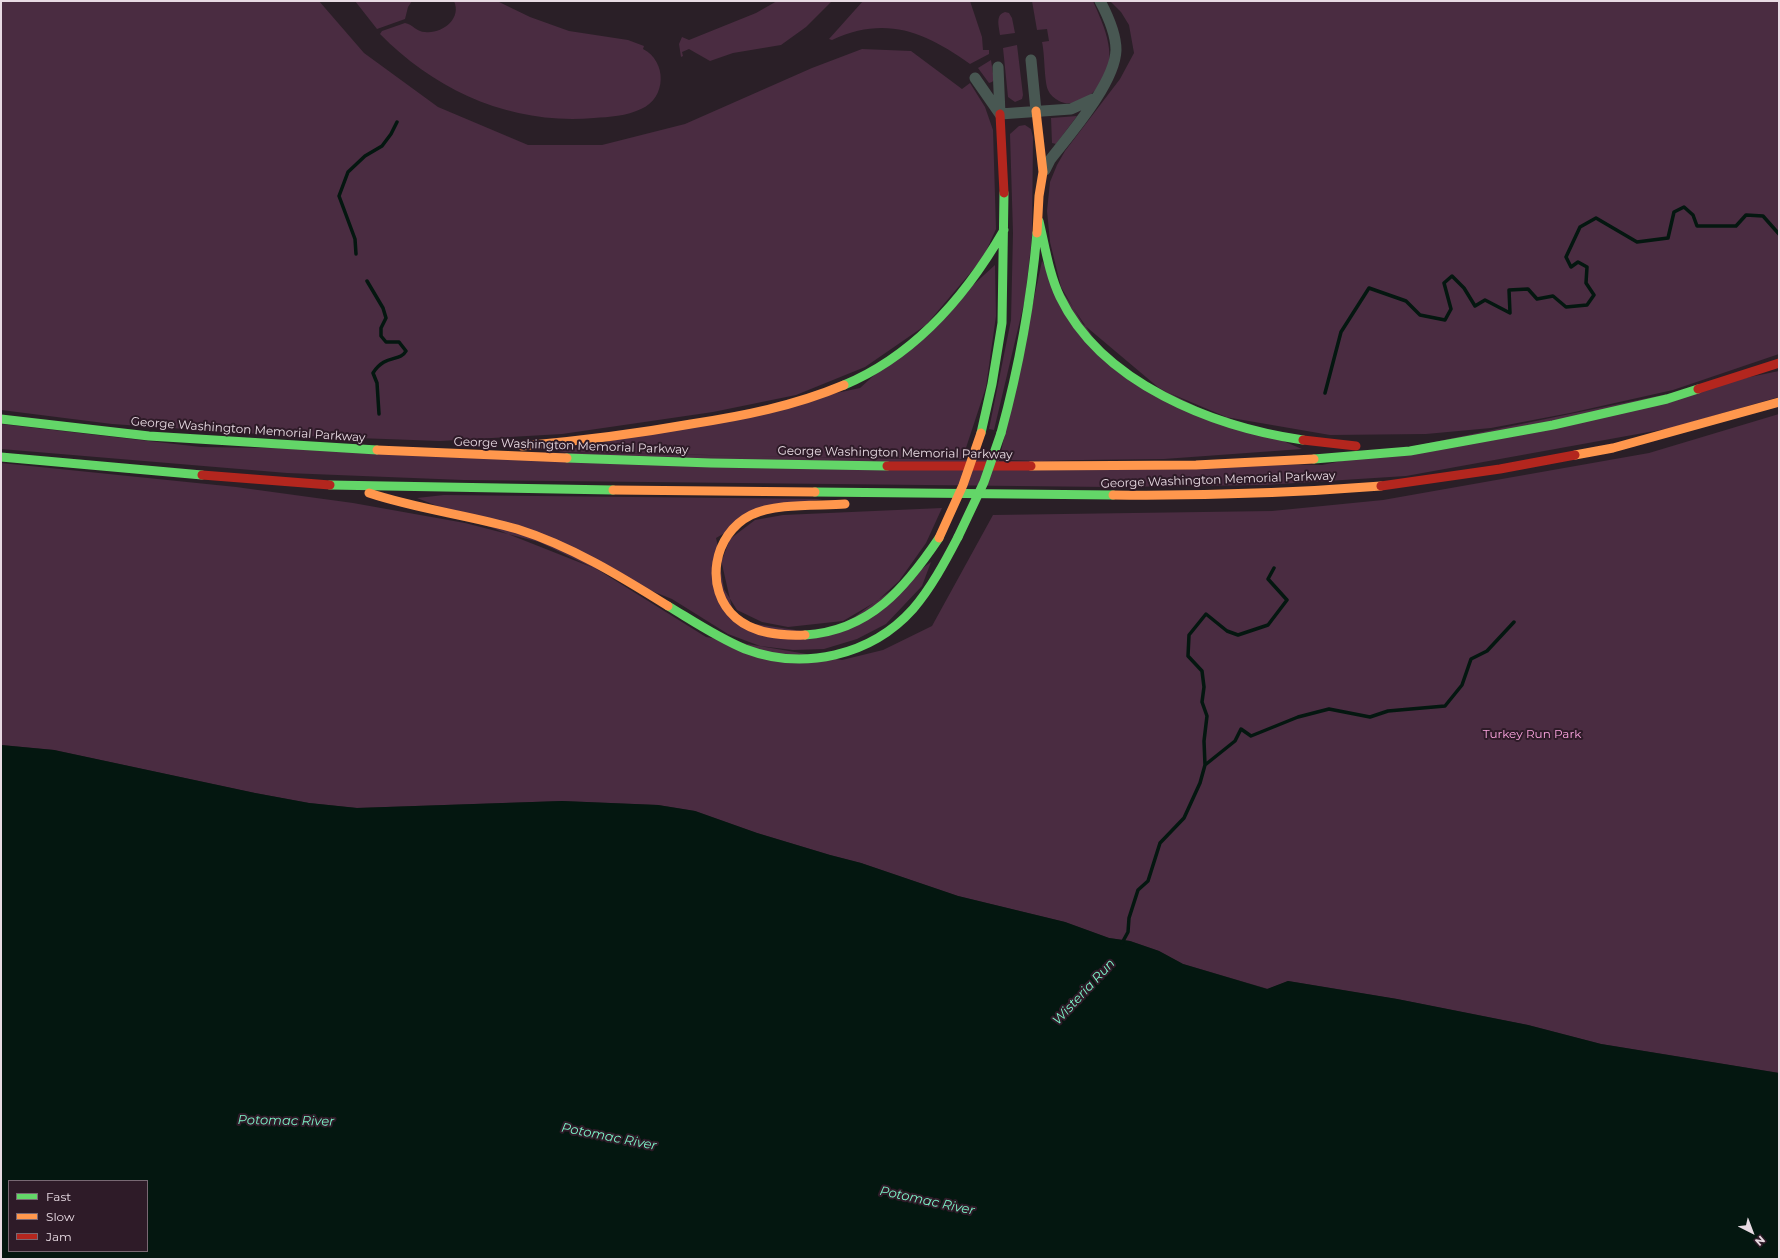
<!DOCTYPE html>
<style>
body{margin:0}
#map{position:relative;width:1780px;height:1260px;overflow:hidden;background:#2a1f27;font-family:Montserrat,sans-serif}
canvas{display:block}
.frame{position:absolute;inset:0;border:2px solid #e8dbe3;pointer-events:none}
.legend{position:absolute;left:8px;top:1180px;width:140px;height:72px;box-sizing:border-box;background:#2e1b28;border:1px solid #786873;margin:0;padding:5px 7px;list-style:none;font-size:12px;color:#e8dbe3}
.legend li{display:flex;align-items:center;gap:8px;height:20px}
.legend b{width:20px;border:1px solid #786873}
.north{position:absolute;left:1732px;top:1212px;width:40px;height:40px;-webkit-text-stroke:3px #2e1b28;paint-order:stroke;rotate:138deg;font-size:11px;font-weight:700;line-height:16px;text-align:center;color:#e8dbe3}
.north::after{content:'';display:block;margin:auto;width:14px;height:18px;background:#e8dbe3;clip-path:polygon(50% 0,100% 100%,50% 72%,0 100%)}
</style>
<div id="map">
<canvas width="1780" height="1260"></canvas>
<div class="frame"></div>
<ul class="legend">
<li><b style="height:5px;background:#63d668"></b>Fast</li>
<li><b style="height:5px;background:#ff974d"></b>Slow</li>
<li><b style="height:5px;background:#b3261e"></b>Jam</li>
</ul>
<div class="north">N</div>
</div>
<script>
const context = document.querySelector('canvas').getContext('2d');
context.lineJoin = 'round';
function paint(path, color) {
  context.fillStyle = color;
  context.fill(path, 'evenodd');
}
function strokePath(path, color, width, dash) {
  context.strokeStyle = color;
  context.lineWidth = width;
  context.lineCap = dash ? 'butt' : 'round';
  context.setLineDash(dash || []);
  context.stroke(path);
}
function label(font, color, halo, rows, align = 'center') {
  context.font = font + ' Montserrat,sans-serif';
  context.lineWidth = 4;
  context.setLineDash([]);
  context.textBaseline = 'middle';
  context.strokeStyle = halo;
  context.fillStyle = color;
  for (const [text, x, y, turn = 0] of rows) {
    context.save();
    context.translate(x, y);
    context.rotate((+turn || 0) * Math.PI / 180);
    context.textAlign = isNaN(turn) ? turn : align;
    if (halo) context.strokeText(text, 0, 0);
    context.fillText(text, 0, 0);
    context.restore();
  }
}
paint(new Path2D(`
 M1,1H319L364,53L438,107L528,145H602L685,124L812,68L862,49L911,51L962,89L970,83L985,107L993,130L996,229L983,258L926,325L865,367L796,395L713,412L562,434L440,441L275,435L112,424L1,410Z
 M355,1H412L408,7L405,19L377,29Z
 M454,1H497L530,17L569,31L628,40L644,46L643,49C667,61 667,98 641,109C627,116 609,117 594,118C512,125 437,92 380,34L382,31L405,23C412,24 417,32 425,32C442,34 462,19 454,1Z
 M777,1H832L806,27L781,45L733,53L710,61L689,49L682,52L683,56L681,57L679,44L682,37L689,40L756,13Z
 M863,1H970L982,37L983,50H989V54L970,64C925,32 886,15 832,40L829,39Z
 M1032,1H1093C1102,22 1112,42 1109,65C1106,86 1079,111 1059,101C1054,98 1050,95 1048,90C1044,80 1045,55 1042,42L1049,41L1047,29L1037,30Z
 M1110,1H1779V354L1673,390L1570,413L1491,428L1426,434L1330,435L1214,415L1159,388L1083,324L1061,287L1050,242L1047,211L1050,182L1057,165L1065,151L1120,79L1134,53L1129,25L1121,12Z
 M1005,12L1009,13L1012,18L1015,33L1000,35C999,26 995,15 1005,12Z
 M1017,45L1023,95L1022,99L1015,102L1008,97L1003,48Z
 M991,60L994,80L992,82L989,83L978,68Z
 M1077,116L1056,144L1052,143L1051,118Z
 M1025,125L1031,129L1033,137L1032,237L1025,299L994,430L989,429L1011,320L1013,233L1010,134L1019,126Z
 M1042,261L1115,370L1302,449L1164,459L999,461Z
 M995,265L996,316L986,387L962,460L558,452L860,388Z
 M1779,371V397L1671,428L1406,476L1264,485L1109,487L463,480L287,473L1,449V424L201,447L1322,465Z
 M1779,414V1073L1601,1044L1528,1025L1397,999L1288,981L1268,989L1183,964L1159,951L1130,941L1109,938L1065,922L958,896L861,863L830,855L757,833L695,811L658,805L562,801L357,808L309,803L255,793L54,750L1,745V463L236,487L353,503L465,523L539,542L600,571L706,637L842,660L883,650L932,626L993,515L1272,511L1383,500L1649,453Z
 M444,495L823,499L770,507L716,538L735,621L829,635L931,562L922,586L886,624L857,639L824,649L793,650L760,646L728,634L672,599L417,498Z
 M942,508L926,543L899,581L877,601L843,621L788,627L762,622L737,610L724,589L720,565L730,539L755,520L783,515Z`), '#4a2c41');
paint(new Path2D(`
 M1,745L54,750L255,793L309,803L357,808L562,801L658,805L695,811L757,833L830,855L861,863L958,896L1065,922L1109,938L1130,941L1159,951L1183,964L1267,989L1288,981L1397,999L1528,1025L1601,1044L1779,1073V1259H1ZM9,1181H147V1251H9Z`), '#041710');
strokePath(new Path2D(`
 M356,254L355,239L339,196L348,172L365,156L382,146L391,134L397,122
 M367,281L383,308L386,318L381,328V336L386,342H399L406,351C400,362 385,354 373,373L377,383L379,414
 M1325,393L1341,332L1369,288L1406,301L1420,315L1445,320L1451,309L1444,283L1452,276L1464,288L1475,306L1485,300L1510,313L1509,290L1528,289L1537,299L1553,296L1566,307L1587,305L1594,295L1586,283L1587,267L1578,262L1571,267L1566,257L1580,227L1596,218L1637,242L1668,238L1674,212L1684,207L1693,215L1697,226H1736L1746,215L1763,216L1779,234
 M1205,765L1235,741L1241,729L1251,736L1298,717L1329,709L1370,717L1388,711L1445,706L1462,685L1471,659L1487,651L1514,622
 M1122,943L1128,932L1129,918L1138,890L1148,881L1160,843L1184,818L1200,783L1205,765L1204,741L1207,716L1202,702L1204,687L1202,671L1188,656L1189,635L1206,614L1227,631L1238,635L1268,625L1287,600L1268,579L1274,568`), '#041710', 3.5);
strokePath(new Path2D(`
 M1031,60L1036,111
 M998,67L1000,114
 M975,78L1000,114
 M1000,114L1071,109L1093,99
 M1045,170L1050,160C1070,134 1115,83 1116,50C1116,33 1108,16 1100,1`), '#485752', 11);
strokePath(new Path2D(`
 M1039,221C1045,246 1049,274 1060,297C1102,384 1214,427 1303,440
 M844,385C916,355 966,296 1004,230
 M1,419L149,436L377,450
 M981,433L992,384L1002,323L1004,193
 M1001,433C1019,367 1031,301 1037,233
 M1,457L202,475
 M567,458L711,463L887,466
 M1314,459L1410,451L1553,425L1667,399L1698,389
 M330,485L613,490
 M815,492L1113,495
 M668,606C693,621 718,638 745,649C803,671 871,656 913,609C931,588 945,562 958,537
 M805,635C870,631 906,587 939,538`), '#63d668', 9);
strokePath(new Path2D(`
 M1036,111L1043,172L1039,196L1037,233
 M522,446C579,441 635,434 691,424C743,416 794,406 844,385
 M377,450L567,458
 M1575,455L1613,448L1779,402
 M1031,466L1196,465L1314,459
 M613,490L815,492
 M369,493C417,509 468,515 517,529C571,546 620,576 668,606
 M1113,495C1202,496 1291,493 1381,486
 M805,635C781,636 755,634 736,618C703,589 713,534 751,515C776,503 818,506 845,504`), '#ff974d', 9);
strokePath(new Path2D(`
 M1000,114L1004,193
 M1698,389L1779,363
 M1303,440L1356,446
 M887,466H1031
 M202,475L330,485
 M1381,486L1500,469L1575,455`), '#b3261e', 9);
strokePath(new Path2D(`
 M958,537L984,482L1001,433`), '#63d668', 9);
strokePath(new Path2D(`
 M939,538L963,485L981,433`), '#ff974d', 9);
label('12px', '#e8dbe3', '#2e1b28', [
 ["George Washington Memorial Parkway",248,430,4],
 ["George Washington Memorial Parkway",571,446,2],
 ["George Washington Memorial Parkway",895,453,1],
 ["George Washington Memorial Parkway",1218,480,-2]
]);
label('12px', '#fba4df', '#2e1b28', [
 ["Turkey Run Park",1532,734]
]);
label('italic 13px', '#7df4c8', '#2e1b28', [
 ["Wisteria Run",1084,992,-47],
 ["Potomac River",286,1121,1],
 ["Potomac River",609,1137,11],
 ["Potomac River",927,1201,12]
]);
</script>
